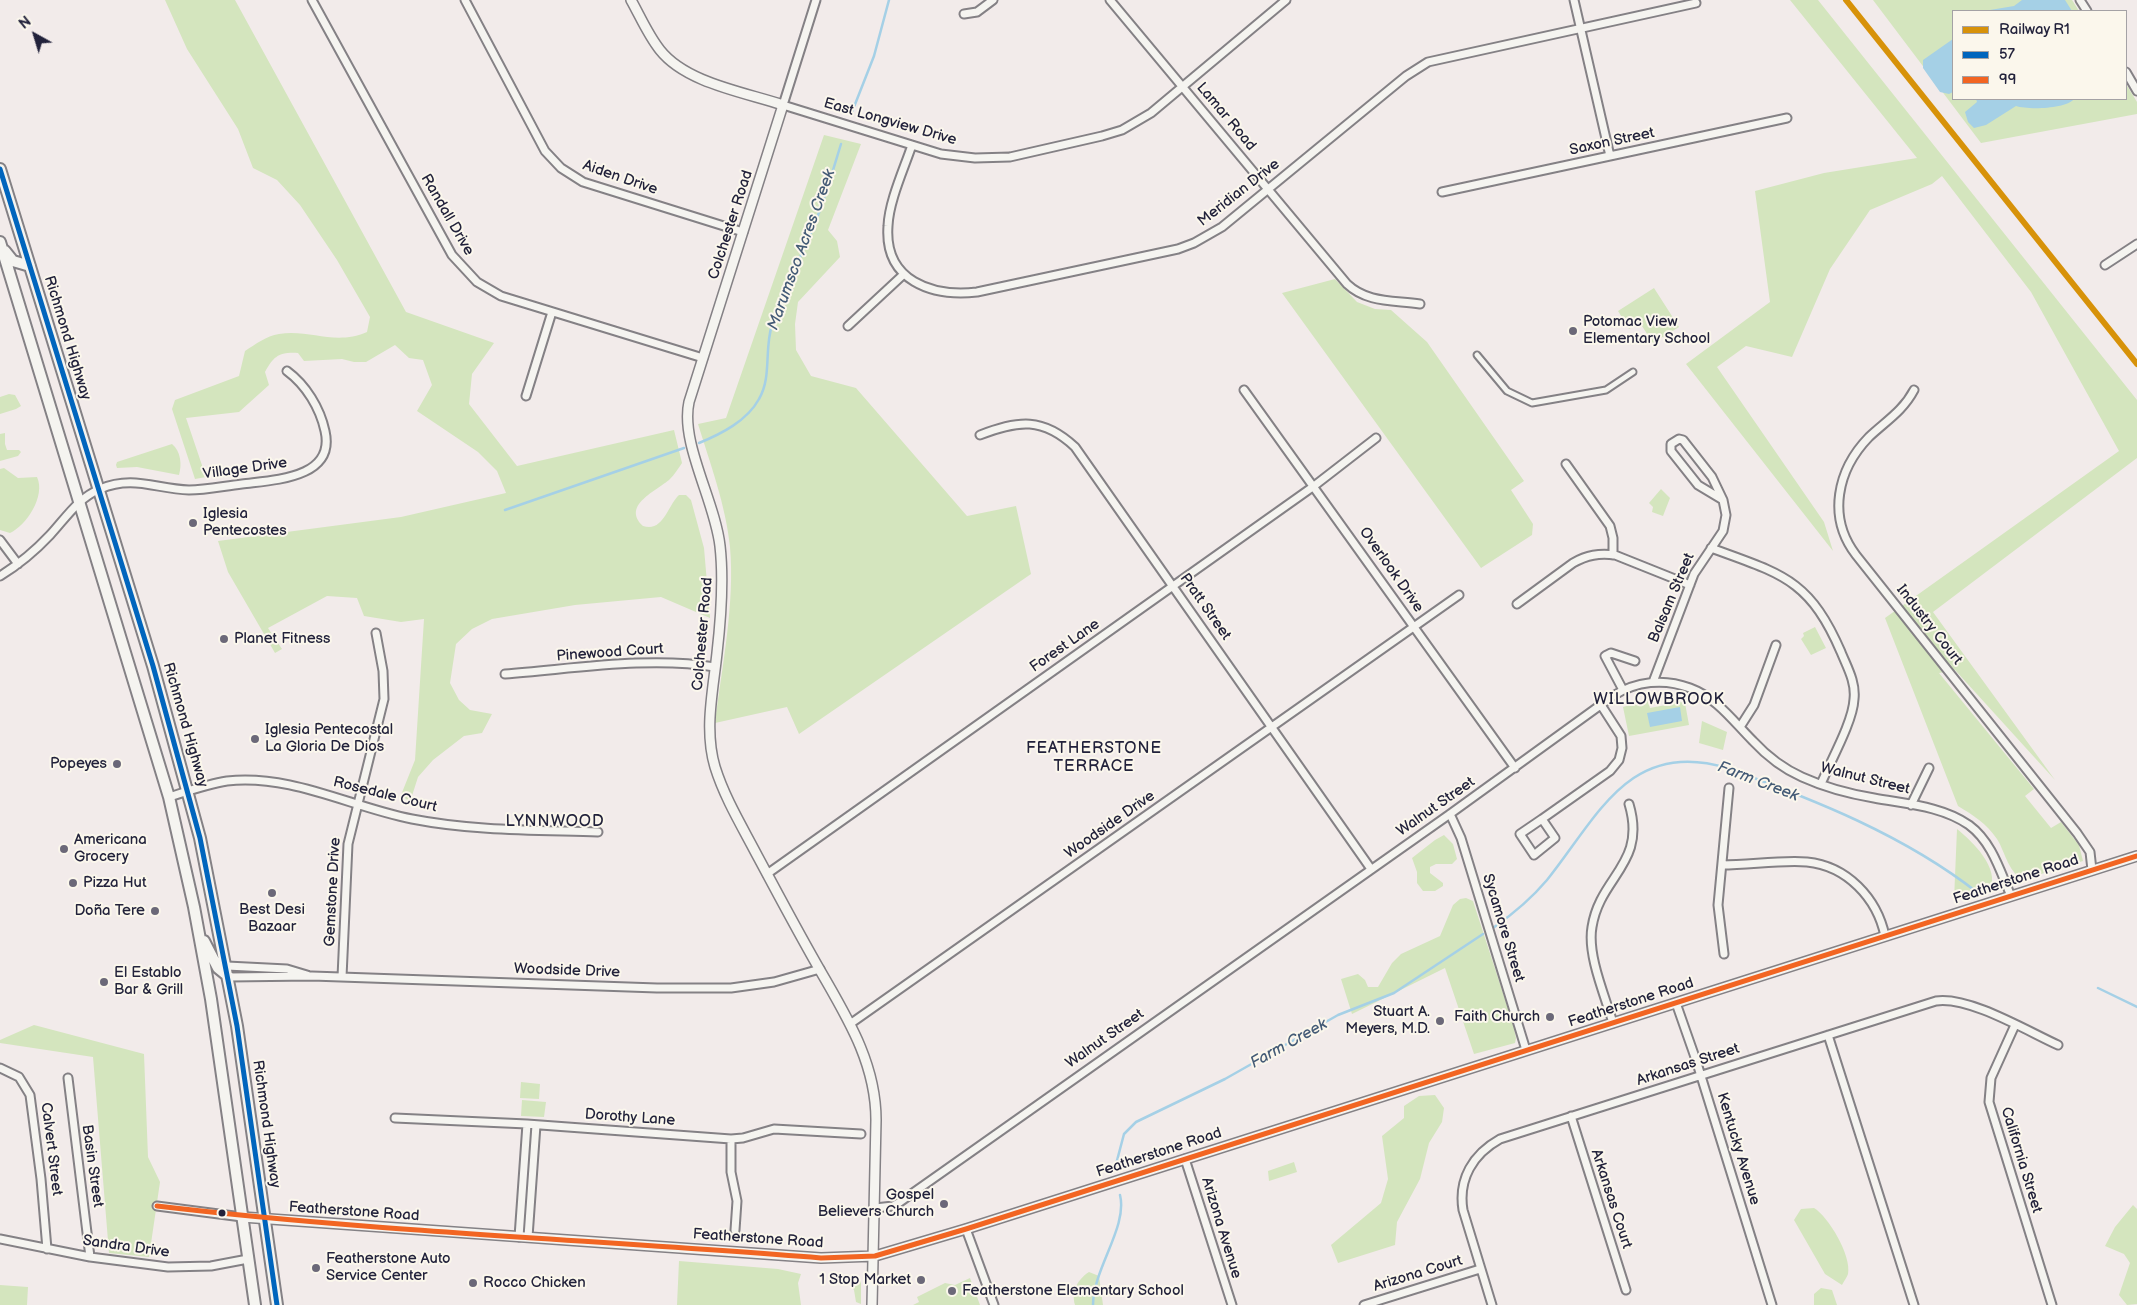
<!DOCTYPE html>
<meta charset="utf-8">
<style>
body{margin:0}
#map{position:relative;width:2137px;height:1305px;overflow:hidden;background:#f2ebea;font-family:"Balsamiq Sans",sans-serif}
canvas{display:block}
.legend{position:absolute;left:1952px;top:10px;width:175px;height:90px;box-sizing:border-box;background:#fbf7ec;border:1px solid #a4a2a5;margin:0;padding:6px 9px;list-style:none;font-size:15px;color:#22223b}
.legend li{display:flex;align-items:center;gap:10px;height:25px}
.legend b{width:25px;border:1px solid #a4a2a5}
.north{position:absolute;left:10px;top:10px;width:50px;height:50px;-webkit-text-stroke:4px #fbf7ec;paint-order:stroke;rotate:321deg;font-size:14px;font-weight:700;line-height:20px;text-align:center;color:#22223b}
.north::after{content:'';display:block;margin:auto;width:18px;height:22px;background:#22223b;clip-path:polygon(50% 0,100% 100%,50% 72%,0 100%)}
</style>
<div id="map">
<canvas width="2137" height="1305"></canvas>
<ul class="legend">
<li><b style="height:6px;background:#d79209"></b>Railway R1</li>
<li><b style="height:6px;background:#0065bd"></b>57</li>
<li><b style="height:6px;background:#f26522"></b>99</li>
</ul>
<div class="north">N</div>
</div>
<script>
const context = document.querySelector('canvas').getContext('2d');
context.lineJoin = 'round';
function paint(path, color) {
  context.fillStyle = color;
  context.fill(path, 'evenodd');
}
function strokePath(path, color, width, dash) {
  context.strokeStyle = color;
  context.lineWidth = width;
  context.lineCap = dash ? 'butt' : 'round';
  context.setLineDash(dash || []);
  context.stroke(path);
}
function label(font, color, halo, rows, align = 'center') {
  context.font = font + ' "Balsamiq Sans",sans-serif';
  context.lineWidth = 4;
  context.setLineDash([]);
  context.textBaseline = 'middle';
  context.strokeStyle = halo;
  context.fillStyle = color;
  for (const [text, x, y, turn = 0] of rows) {
    context.save();
    context.translate(x, y);
    context.rotate((+turn || 0) * Math.PI / 180);
    context.textAlign = isNaN(turn) ? turn : align;
    if (halo) context.strokeText(text, 0, 0);
    context.fillText(text, 0, 0);
    context.restore();
  }
}
paint(new Path2D(`
 M165,0H235L406,312L494,343L472,374L469,404L517,466L674,430L682,463C678,469 674,475 670,479C657,491 621,505 643,526C663,533 668,505 679,495H686L691,500L704,548L710,618L661,597L575,605L492,619L472,629L456,644L450,683L459,700L470,710L492,714L482,733L464,736L433,760L418,777L410,802L401,795L415,760L424,619L401,622L364,616L357,598L327,596L268,628L282,649L275,653L228,572L218,541L401,517L506,493L497,471L478,452L417,411L432,385L423,360L409,358L395,345L366,362H354L342,359L304,361L298,353C279,352 274,356 265,372L269,385L239,412L186,418L206,477L195,479L172,409L175,400L239,376L245,351C256,344 266,336 279,334C310,329 335,346 367,332L370,317L337,260L300,205L277,180L253,168L238,129L187,49Z
 M1790,0H1818L2137,400V458L1933,612L2055,780L1955,670L1939,673L2034,789L2025,796L2051,828L2061,822L2079,845L2083,861L2025,879C2009,876 2005,851 1997,839C1987,824 1973,815 1958,806L1885,618L2119,451L2031,292L1942,176L1932,184L1870,210L1830,269L1792,357L1746,346L1717,367L1824,522L1833,551L1686,364L1770,302L1755,191L1824,173L1917,158Z
 M1873,0H2072L2079,11H1953V99H2126V84L2137,102V114L1981,143Z
 M824,135L861,144L828,230L837,241L840,257L798,302L795,324L796,350L811,376L856,388L967,516L1016,506L1031,574L799,734L787,707L715,723C722,666 735,604 730,547C726,506 710,463 698,424L726,418Z
 M1335,279L1357,302L1375,309L1391,310L1427,342L1524,481L1511,490L1533,524L1532,535L1481,568L1282,293Z
 M1654,288L1679,327L1653,343L1640,323L1629,329L1618,311Z
 M9,394L15,395L21,406L16,409L0,414V397Z
 M5,433V444L7,450H19L21,452L18,456L0,461V434Z
 M172,444C181,451 182,465 179,475L137,467L117,468L116,465L117,462Z
 M4,468L18,478L37,477C46,496 26,526 10,533L0,530V469Z
 M1661,489L1670,498L1663,516L1652,512L1653,507L1649,503Z
 M1815,627L1826,648L1811,655L1801,639L1804,636L1803,633Z
 M1648,700L1650,708L1681,702L1685,703L1689,725L1629,736L1623,707Z
 M1702,721L1727,732L1723,750L1699,743Z
 M1957,829C1973,842 2000,868 1990,890L1954,900Z
 M1444,835L1453,844L1457,859L1452,864H1436L1430,867V873L1443,883V886L1435,891H1423L1417,883V872L1412,858L1435,840Z
 M1460,899L1466,898L1473,901L1513,1024L1516,1038L1515,1043L1474,1054L1445,968L1352,1014L1341,979L1358,974L1365,980L1368,987H1378L1392,963L1401,954L1440,936L1453,905Z
 M34,1025L144,1054L148,1157L160,1182L149,1257L109,1253L93,1057L0,1043V1040Z
 M521,1082L540,1084L539,1099L520,1098Z
 M1435,1095L1444,1108L1442,1122L1429,1143L1420,1179L1397,1222L1395,1245L1338,1263L1331,1245L1381,1203L1388,1179L1382,1136L1404,1118V1106L1419,1096Z
 M522,1100L546,1102L544,1117L521,1116Z
 M1294,1162L1297,1172L1269,1181L1268,1171Z
 M2133,1205L2137,1209V1304L2127,1305L2119,1295L2130,1263L2124,1254L2105,1246L2115,1227Z
 M1814,1208C1828,1216 1852,1256 1848,1274C1847,1277 1844,1281 1842,1285L1825,1274L1794,1220L1801,1209Z
 M679,1261L778,1269L801,1274L798,1283L801,1305H677Z
 M1089,1272L1099,1276L1103,1305H1075C1071,1291 1078,1279 1089,1272Z
 M850,1275L855,1276L861,1281V1304L856,1302L854,1290L848,1281L831,1279L828,1276Z
 M970,1278L980,1305H913L919,1302L917,1297L945,1283L955,1285Z
 M0,1285L28,1287L27,1305H0Z
 M1821,1288L1832,1290L1837,1305H1814V1294Z`), '#d4e5be');
paint(new Path2D(`
 M2022,0H2065L2072,11H1984L2014,6Z
 M1953,39V92L1949,94L1940,92L1923,68V60Z
 M1976,99H2074C2066,109 2028,110 2016,106L1986,125L1974,128L1968,122L1965,112L1977,102Z
 M1680,707L1682,721L1650,727L1647,713Z`), '#a5d0e6');
strokePath(new Path2D(`
 M852,112L874,56L889,0
 M699,443C721,434 747,421 759,399C772,377 764,349 772,325C783,290 801,258 815,223C825,198 833,170 841,144
 M505,510L684,448
 M1493,928C1513,914 1531,899 1547,880C1597,818 1629,738 1727,768C1815,800 1904,835 1978,893
 M2098,988L2137,1007
 M1115,1168L1124,1134L1136,1122L1225,1079L1338,1015L1394,993L1483,934
 M1093,1305C1093,1269 1128,1227 1120,1195`), '#a5d0e6', 2.5);
const pedestrian = new Path2D(`
 M1477,355L1507,391L1532,403L1606,390L1633,372`);
const minor = new Path2D(`
 M312,0L452,255L477,282L501,296L703,358
 M465,0L545,151L561,168L583,182L743,232
 M816,0L783,105L941,154L975,158L1010,157L1102,136L1122,130L1151,113L1286,0
 M1110,0L1347,284C1367,303 1393,300 1420,304
 M1574,0L1610,156
 M2080,0L2087,11
 M964,14L977,12L993,0
 M2126,72L2137,91
 M912,145C904,169 889,201 888,226C884,281 932,297 977,292L1178,249L1194,243L1222,227L1406,76L1428,62L1696,3
 M1442,192L1787,118
 M2105,265L2137,244
 M848,326L904,274
 M1244,390L1515,768
 M1914,390C1903,411 1886,421 1869,437C1837,470 1827,517 1856,555L2077,833L2090,852L2092,870
 M526,396L552,312
 M980,435C1018,420 1043,417 1075,447L1371,869
 M1679,439L1683,440L1712,477L1723,500L1698,485L1671,451V444Z
 M1566,464L1610,526L1613,538V555
 M0,540L18,564
 M1711,548C1781,574 1809,578 1841,652C1847,667 1856,682 1854,699C1853,722 1830,762 1821,784
 M0,576C18,565 35,551 50,535C65,519 78,498 100,489C133,475 156,489 189,490C206,490 224,486 242,484C272,480 336,479 325,431C320,408 306,385 287,371
 M1517,604L1573,563C1587,555 1599,553 1615,555L1690,585
 M505,674C573,669 649,656 715,667
 M1653,682L1694,574L1723,531L1726,515L1723,500
 M1623,690L1605,656L1611,653L1635,661
 M1740,727L1754,705L1776,645
 M169,797C188,791 208,784 227,781C293,774 350,807 412,819C473,831 536,830 598,832
 M1911,805L1929,768
 M1450,814L1461,838L1526,1050
 M1542,819L1610,771L1619,760L1622,748L1621,736L1601,705
 M1542,819L1555,838L1534,855L1520,834Z
 M1722,865C1750,865 1779,860 1807,862C1847,866 1877,898 1885,936
 M767,874L1314,486L1376,438
 M1724,954L1718,905L1729,788
 M227,966L287,969L307,975
 M229,977L312,976L657,988H731L774,982L820,969
 M342,977L348,844L384,699L383,671L376,633
 M1676,1003L1696,1060L1772,1305
 M1613,1023C1605,996 1587,955 1592,927C1600,876 1647,864 1629,804
 M850,1024L1459,595
 M2015,1025L1991,1078L1989,1102L2052,1305
 M1828,1035L1914,1305
 M0,1068L19,1077L30,1095L41,1179L47,1249
 M68,1078L90,1257
 M1571,1116L1626,1290
 M395,1118L527,1124L731,1139L743,1138L774,1129L861,1134
 M731,1139V1172L737,1201L735,1230
 M1185,1159L1232,1305
 M157,1206L242,1217
 M875,1208L893,1206L900,1202L1450,814L1613,696C1636,681 1664,678 1690,688C1717,698 1733,721 1753,741C1766,755 1784,769 1802,777C1824,787 1850,794 1874,798C1906,804 1942,806 1969,825C1992,842 2000,871 2011,896
 M966,1229L994,1305
 M519,1237L527,1124
 M528,1237L536,1125
 M0,1239L90,1257L168,1267L211,1266L248,1259
 M1364,1305L1480,1269
 M1492,1305L1463,1210C1458,1179 1473,1154 1500,1139L1936,1001C1969,996 2027,1031 2058,1045`);
const tertiary = new Path2D(`
 M631,0C640,16 648,35 660,50C686,83 744,92 783,105L689,402C680,443 715,501 720,546C724,581 721,618 717,653C713,691 704,730 715,767C725,799 743,828 758,857C779,896 799,934 821,972C848,1019 876,1064 876,1120L872,1305
 M242,1217L821,1258L875,1256L966,1229L2137,856`);
const primary = new Path2D(`
 M0,169L153,666L200,838L237,1026L277,1305
 M0,242L169,797L194,907L211,999L255,1305
 M5,251L13,261L30,266
 M204,941L218,968L229,977`);
strokePath(pedestrian, '#848185', 9);
strokePath(minor, '#848185', 11);
strokePath(tertiary, '#848185', 12);
strokePath(primary, '#848185', 14);
strokePath(pedestrian, '#f5f4f0', 5);
strokePath(minor, '#f5f4f0', 7);
strokePath(tertiary, '#f5f4f0', 9);
strokePath(primary, '#f5f4f0', 10);
strokePath(new Path2D(`
 M0,169L153,666L200,838L237,1026L277,1305`), '#0065bd', 5);
strokePath(new Path2D(`
 M157,1206C377,1232 599,1240 821,1258L875,1256L966,1229L2137,856`), '#f26522', 5);
strokePath(new Path2D(`
 M1846,0L2137,364`), '#d79209', 6);
for (const [x, y, r, color] of [
 [1573,331,5,"#6b6878"],
 [193,523,5,"#6b6878"],
 [224,639,5,"#6b6878"],
 [255,739,5,"#6b6878"],
 [117,764,5,"#6b6878"],
 [64,849,5,"#6b6878"],
 [73,883,5,"#6b6878"],
 [272,893,5,"#6b6878"],
 [155,911,5,"#6b6878"],
 [104,982,5,"#6b6878"],
 [1550,1017,5,"#6b6878"],
 [1440,1021,5,"#6b6878"],
 [944,1204,5,"#6b6878"],
 [222,1213,4.5,"#22223b"],
 [316,1268,5,"#6b6878"],
 [921,1280,5,"#6b6878"],
 [473,1283,5,"#6b6878"],
 [952,1291,5,"#6b6878"]
]) {
  const dot = new Path2D();
  dot.arc(x, y, r, 0, 2 * Math.PI);
  context.fillStyle = color;
  context.fill(dot);
  strokePath(dot, '#fbf7ec', 2);
}
label('15px', '#22223b', '#fbf7ec', [
 ["Lamar Road",1226,117,50],
 ["East Longview Drive",890,122,16],
 ["Saxon Street",1612,142,-12],
 ["Aiden Drive",620,178,19],
 ["Meridian Drive",1239,193,-38],
 ["Randall Drive",447,215,60],
 ["Colchester Road",731,225,-72],
 ["Richmond Highway",67,338,73],
 ["Village Drive",245,469,-8],
 ["Overlook Drive",1391,570,55],
 ["Balsam Street",1672,598,-67],
 ["Pratt Street",1205,607,55],
 ["Industry Court",1929,625,52],
 ["Colchester Road",703,634,-85],
 ["Forest Lane",1065,646,-35],
 ["Pinewood Court",610,653,-4],
 ["Richmond Highway",185,725,74],
 ["Walnut Street",1865,779,14],
 ["Rosedale Court",385,795,14],
 ["Walnut Street",1436,807,-35],
 ["Woodside Drive",1110,825,-35],
 ["Featherstone Road",2016,880,-18],
 ["Gemstone Drive",333,892,-87],
 ["Sycamore Street",1503,928,73],
 ["Woodside Drive",567,971,2],
 ["Featherstone Road",1631,1003,-18],
 ["Walnut Street",1105,1039,-35],
 ["Arkansas Street",1688,1065,-18],
 ["Dorothy Lane",630,1118,4],
 ["Richmond Highway",266,1124,82],
 ["Calvert Street",51,1149,83],
 ["Kentucky Avenue",1738,1149,73],
 ["Featherstone Road",1159,1153,-18],
 ["California Street",2021,1160,73],
 ["Basin Street",92,1166,82],
 ["Arkansas Court",1611,1199,72],
 ["Featherstone Road",354,1212,4],
 ["Arizona Avenue",1221,1228,73],
 ["Featherstone Road",758,1239,4],
 ["Sandra Drive",126,1247,8],
 ["Arizona Court",1418,1274,-17]
]);
label('15px', '#22223b', '#fbf7ec', [
 ["Potomac View",1583,322],
 ["Elementary School",1583,339],
 ["Iglesia",203,514],
 ["Pentecostes",203,531],
 ["Planet Fitness",234,639],
 ["Iglesia Pentecostal",265,730],
 ["La Gloria De Dios",265,747],
 ["Popeyes",107,764,"right"],
 ["Americana",74,840],
 ["Grocery",74,857],
 ["Pizza Hut",83,883],
 ["Best Desi",272,910,"center"],
 ["Bazaar",272,927,"center"],
 ["Doña Tere",145,911,"right"],
 ["El Establo",114,973],
 ["Bar & Grill",114,990],
 ["Stuart A.",1430,1012,"right"],
 ["Meyers, M.D.",1430,1029,"right"],
 ["Faith Church",1540,1017,"right"],
 ["Gospel",934,1195,"right"],
 ["Believers Church",934,1212,"right"],
 ["Featherstone Auto",326,1259],
 ["Service Center",326,1276],
 ["1 Stop Market",911,1280,"right"],
 ["Rocco Chicken",483,1283],
 ["Featherstone Elementary School",962,1291]
], 'left');
label('italic 16px', '#445b76', '#fbf7ec', [
 ["Marumsco Acres Creek",802,250,-70],
 ["Farm Creek",1758,782,21],
 ["Farm Creek",1289,1044,-29]
]);
context.letterSpacing = '1px';
label('16px', '#22223b', '#fbf7ec', [
 ["WILLOWBROOK",1659,700],
 ["FEATHERSTONE",1094,749],
 ["TERRACE",1094,767],
 ["LYNNWOOD",555,822]
]);
context.letterSpacing = '0px';
</script>
